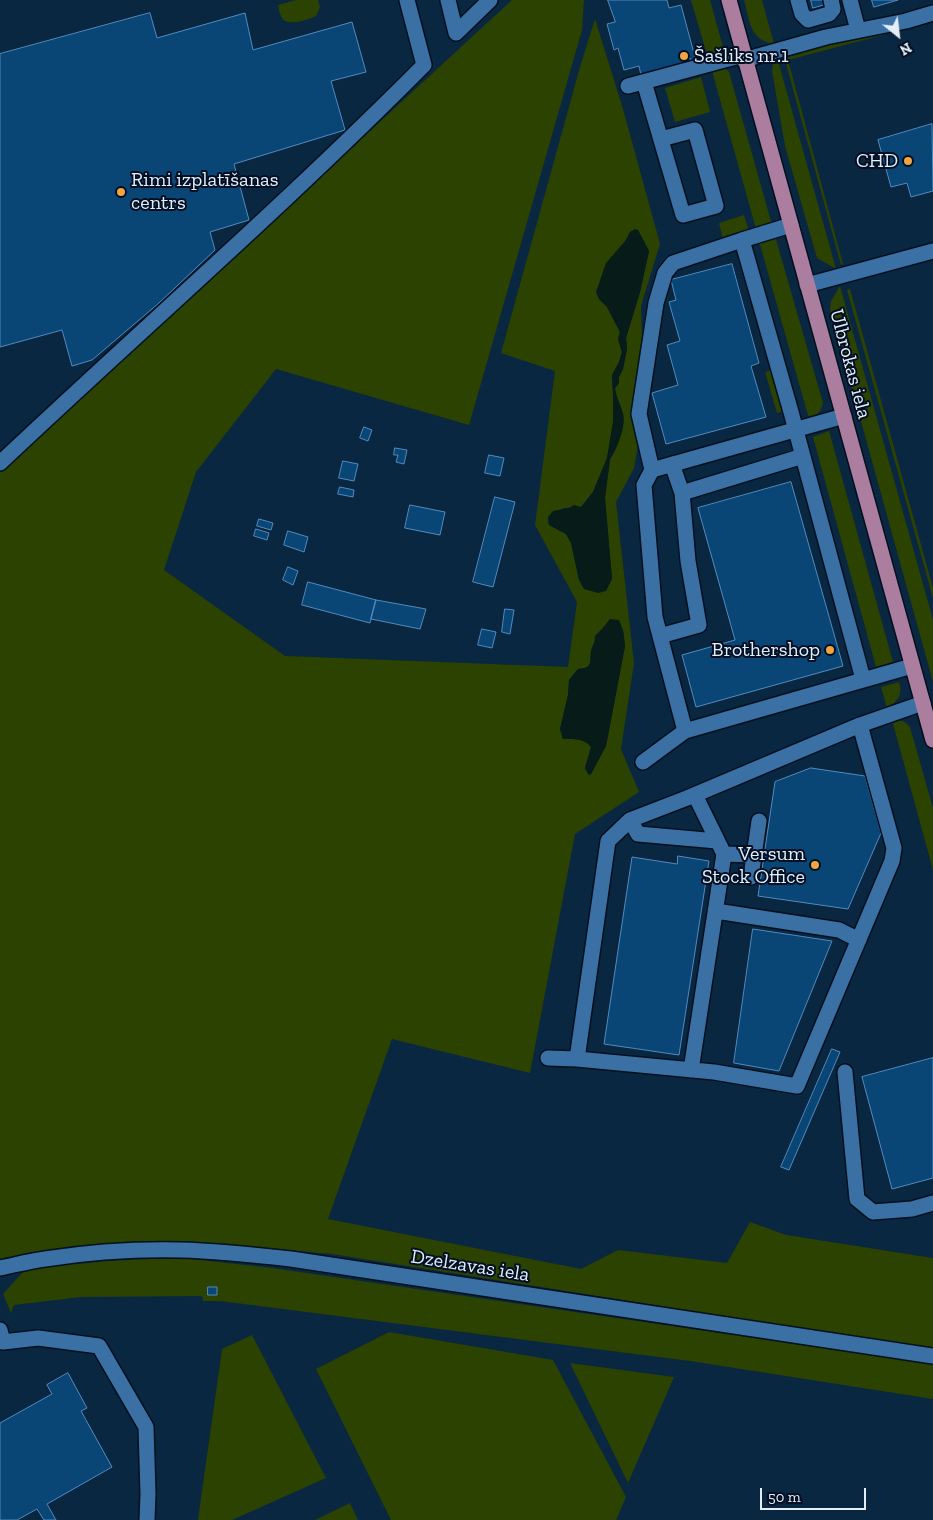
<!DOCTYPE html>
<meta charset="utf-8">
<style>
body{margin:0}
#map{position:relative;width:933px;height:1520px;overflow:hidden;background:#0a2741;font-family:"Zilla Slab",serif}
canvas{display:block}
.north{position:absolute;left:873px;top:10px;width:50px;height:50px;-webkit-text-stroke:4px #000f23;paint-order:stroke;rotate:151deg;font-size:14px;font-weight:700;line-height:20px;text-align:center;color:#e3eef9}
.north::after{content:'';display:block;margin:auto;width:18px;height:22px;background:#e3eef9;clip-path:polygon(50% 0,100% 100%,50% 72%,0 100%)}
.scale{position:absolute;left:760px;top:1488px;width:106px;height:22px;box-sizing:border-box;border:2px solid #e3eef9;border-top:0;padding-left:6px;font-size:15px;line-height:18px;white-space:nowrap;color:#e3eef9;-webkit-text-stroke:4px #000f23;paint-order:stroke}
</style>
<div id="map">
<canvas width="933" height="1520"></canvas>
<div class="north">N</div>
<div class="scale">50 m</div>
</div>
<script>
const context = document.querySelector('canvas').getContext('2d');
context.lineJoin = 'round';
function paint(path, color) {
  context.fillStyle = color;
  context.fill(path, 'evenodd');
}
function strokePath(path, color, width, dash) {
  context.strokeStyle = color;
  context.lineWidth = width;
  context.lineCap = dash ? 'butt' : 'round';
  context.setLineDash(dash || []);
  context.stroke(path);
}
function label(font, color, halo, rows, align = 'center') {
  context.font = font + ' "Zilla Slab",serif';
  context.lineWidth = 4;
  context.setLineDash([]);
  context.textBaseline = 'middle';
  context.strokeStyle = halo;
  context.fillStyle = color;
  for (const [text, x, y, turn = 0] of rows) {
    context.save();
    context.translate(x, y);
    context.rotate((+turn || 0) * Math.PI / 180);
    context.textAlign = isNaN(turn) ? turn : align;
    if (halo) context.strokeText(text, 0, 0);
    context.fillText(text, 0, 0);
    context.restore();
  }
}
paint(new Path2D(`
 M296,0H318L320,7L316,16C309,19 291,26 284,20C280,17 279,10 278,5Z
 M512,0H584L582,30L469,425L276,369L196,472L164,570L285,656L568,667L577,602L535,525L555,371L501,353L580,67L595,19L623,109L660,244L641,306L644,411L634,468L616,502L634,663L621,749L639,792L575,834L530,1073L392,1039L328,1219L581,1269L618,1250L727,1263L750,1222L786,1235L933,1258V1349L332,1254L193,1242L73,1247L0,1260V472ZM635,230H638L649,251L640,292L626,338L627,349L623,369L619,377V383L615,388C616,398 621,405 623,414C626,426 617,449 610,459L605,498L612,579L607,588L579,579L571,543L566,534L549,525L548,523L549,519L563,508L581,507L593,492L607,458L613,422V395L612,375L619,362L622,352L618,339L620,332L607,307L599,299L626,240L630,232ZM610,619L623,630L625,646L606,746L591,774L589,775L585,768L591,747C584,738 574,739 563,739L560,729L568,695L569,680L578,669C596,668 588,659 592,648C594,643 595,641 595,636L603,628Z
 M691,0H710L723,47L722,51L714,56L708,58Z
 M744,0H762L774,44C749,40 750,21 744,0Z
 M890,30V33L788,60L843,264L841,265L784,56L786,54Z
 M777,57L836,269L817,258L785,146L772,71L773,62Z
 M722,68L726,69L729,72L772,225L756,229L712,71Z
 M701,77L710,112L675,122L665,88Z
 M744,215L749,231L723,239L719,223Z
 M775,236L823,403C821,412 817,415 809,419L759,241Z
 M840,286L933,620V682L830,309L831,301Z
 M850,289L933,588V598L847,290Z
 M775,369L786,410L777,413L765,372Z
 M829,431L893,662L876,667L813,437Z
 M899,682C903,694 898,702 887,708L881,687Z
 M892,720C900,719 905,721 910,727L933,808V870Z
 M149,1259H192L272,1268L933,1364V1399L690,1361L220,1301H203L202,1296L81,1297L14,1305L11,1313L3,1294L23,1272L39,1268L107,1261Z
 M389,1332L553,1360L626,1497L616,1520H391L316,1369Z
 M252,1335L326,1478L232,1520H198L222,1349Z
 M570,1363L674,1377L628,1483Z
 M350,1503L358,1520H315Z`), '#2b4200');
paint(new Path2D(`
 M635,229L638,230L649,251L640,292L626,338L627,349L623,369L619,377V383L615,388C616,398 621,405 623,414C626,426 617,449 610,459L605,498L612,579L606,591L598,593L584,589L579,580L571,543L566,534L549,525L548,517L553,511L569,508L574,505L581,507L593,492L607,458L613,422V395L612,375L619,362L622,352L618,339L620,332L607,307L599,299L596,292L606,263L626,240L630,232Z
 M610,619L619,620L623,630L625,646L606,746L591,774L589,775L585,768L591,747C584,738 574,739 563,739L560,729L568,695L569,680L578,669C596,668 588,659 592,648C594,643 595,641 595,636L603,628Z`), '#071b19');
const building = new Path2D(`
 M608,0H667L669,8L681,5L696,61L691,62L690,58L684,60L685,63L641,75L639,66L624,70L618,48L614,50L607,24L615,22Z
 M811,0H826L827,4L813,8Z
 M872,0H898L874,7Z
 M150,13L157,38L245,13L253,50L352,22L366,72L331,81L345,130L234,164L249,220L210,232L215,250L159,303L92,360L72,366L62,330L0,347V54Z
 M932,124L933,191L911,197L907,183L891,187L878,140Z
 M732,264L759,363L751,366L766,417L666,444L652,393L678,385L667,345L680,341L669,302L676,300L671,280Z
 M364,427L372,430L368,441L360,438Z
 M395,448L407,450L404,464L396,462L398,455H394Z
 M489,455L504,458L500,476L485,473Z
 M343,461L358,464L354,481L339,478Z
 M791,482L843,666L696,707L682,655L735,640L698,508Z
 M340,487L354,490L353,497L338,494Z
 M495,497L515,502L493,587L473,582Z
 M410,505L445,512L440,535L405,528Z
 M259,519L273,523L271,530L257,526Z
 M256,529L269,533L267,540L254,536Z
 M288,531L308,537L304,552L284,545Z
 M288,567L298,571L293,585L283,580Z
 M308,582L376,600L370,623L302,605Z
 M376,600L426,609L420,629L371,619Z
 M505,609L514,610L510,634L502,632Z
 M482,629L496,632L492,648L478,645Z
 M811,768L865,776L881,833L848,909L758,896L775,782Z
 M678,856L709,861L679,1055L604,1044L632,857L677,864Z
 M753,929L832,941L779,1071L734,1063Z
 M832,1049L840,1052L789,1170L781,1167Z
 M933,1058V1178L892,1189L862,1077Z
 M208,1287H217V1295H208Z
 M68,1373L87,1408L81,1411L112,1467L47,1504L56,1520H44L37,1509L17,1520H0V1423L52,1394L47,1385Z`);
paint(building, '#094575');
strokePath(building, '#538abe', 1);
const minor = new Path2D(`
 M448,0L456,33L490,0
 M798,0L802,14L808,20L829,14L833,9L831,0
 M850,0L858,30
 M744,60L826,37L906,21L933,13
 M644,82L683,215L716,206L695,130L661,139
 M628,86L743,55
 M791,225L742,240L791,412L863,679
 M742,240L673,263L665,273L656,303L639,414L652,470L844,416
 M807,285L933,251
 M0,463C141,330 287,203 424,65L407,0
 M672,464L682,493
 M652,470L644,485L655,617L685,731L912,666
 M660,636L699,625L688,561L682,493L803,456
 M860,725L894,848L892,861L797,1086L714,1072L577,1059L608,841L630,820L687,798L860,725L923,703
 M643,762L685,731
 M630,820L638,834L717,841
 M724,854L754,855
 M751,877L759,821
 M716,911L839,930L859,940
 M548,1058L577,1059
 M691,1070L724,854L695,795
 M845,1072L857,1199L873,1212L912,1209L933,1203
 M0,1268C15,1265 30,1261 45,1259C90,1252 136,1249 181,1250C218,1251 255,1255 291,1259L933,1356
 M0,1330L3,1342L38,1338L99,1346L146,1427L148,1494L147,1520`);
const major = new Path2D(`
 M729,0L933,740`);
strokePath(minor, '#02101f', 18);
strokePath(major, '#02101f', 18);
strokePath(minor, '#3a70a3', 15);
strokePath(major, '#ab7d9e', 15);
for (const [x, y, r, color] of [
 [684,56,5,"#f3a442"],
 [908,161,5,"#f3a442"],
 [121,192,5,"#f3a442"],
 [830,650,5,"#f3a442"],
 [815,865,5,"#f3a442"]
]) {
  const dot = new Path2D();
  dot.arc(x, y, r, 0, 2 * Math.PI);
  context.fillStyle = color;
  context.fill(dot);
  strokePath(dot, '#000f23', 2);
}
label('20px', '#e3eef9', '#000f23', [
 ["Šašliks nr.1",694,56,"left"],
 ["CHD",898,161],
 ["Rimi izplatīšanas",131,180,"left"],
 ["centrs",131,203,"left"],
 ["Brothershop",820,650],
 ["Versum",805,854],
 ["Stock Office",805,877]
], 'right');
label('20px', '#e3eef9', '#000f23', [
 ["Ulbrokas iela",850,364,75],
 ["Dzelzavas iela",470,1266,9]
]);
</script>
